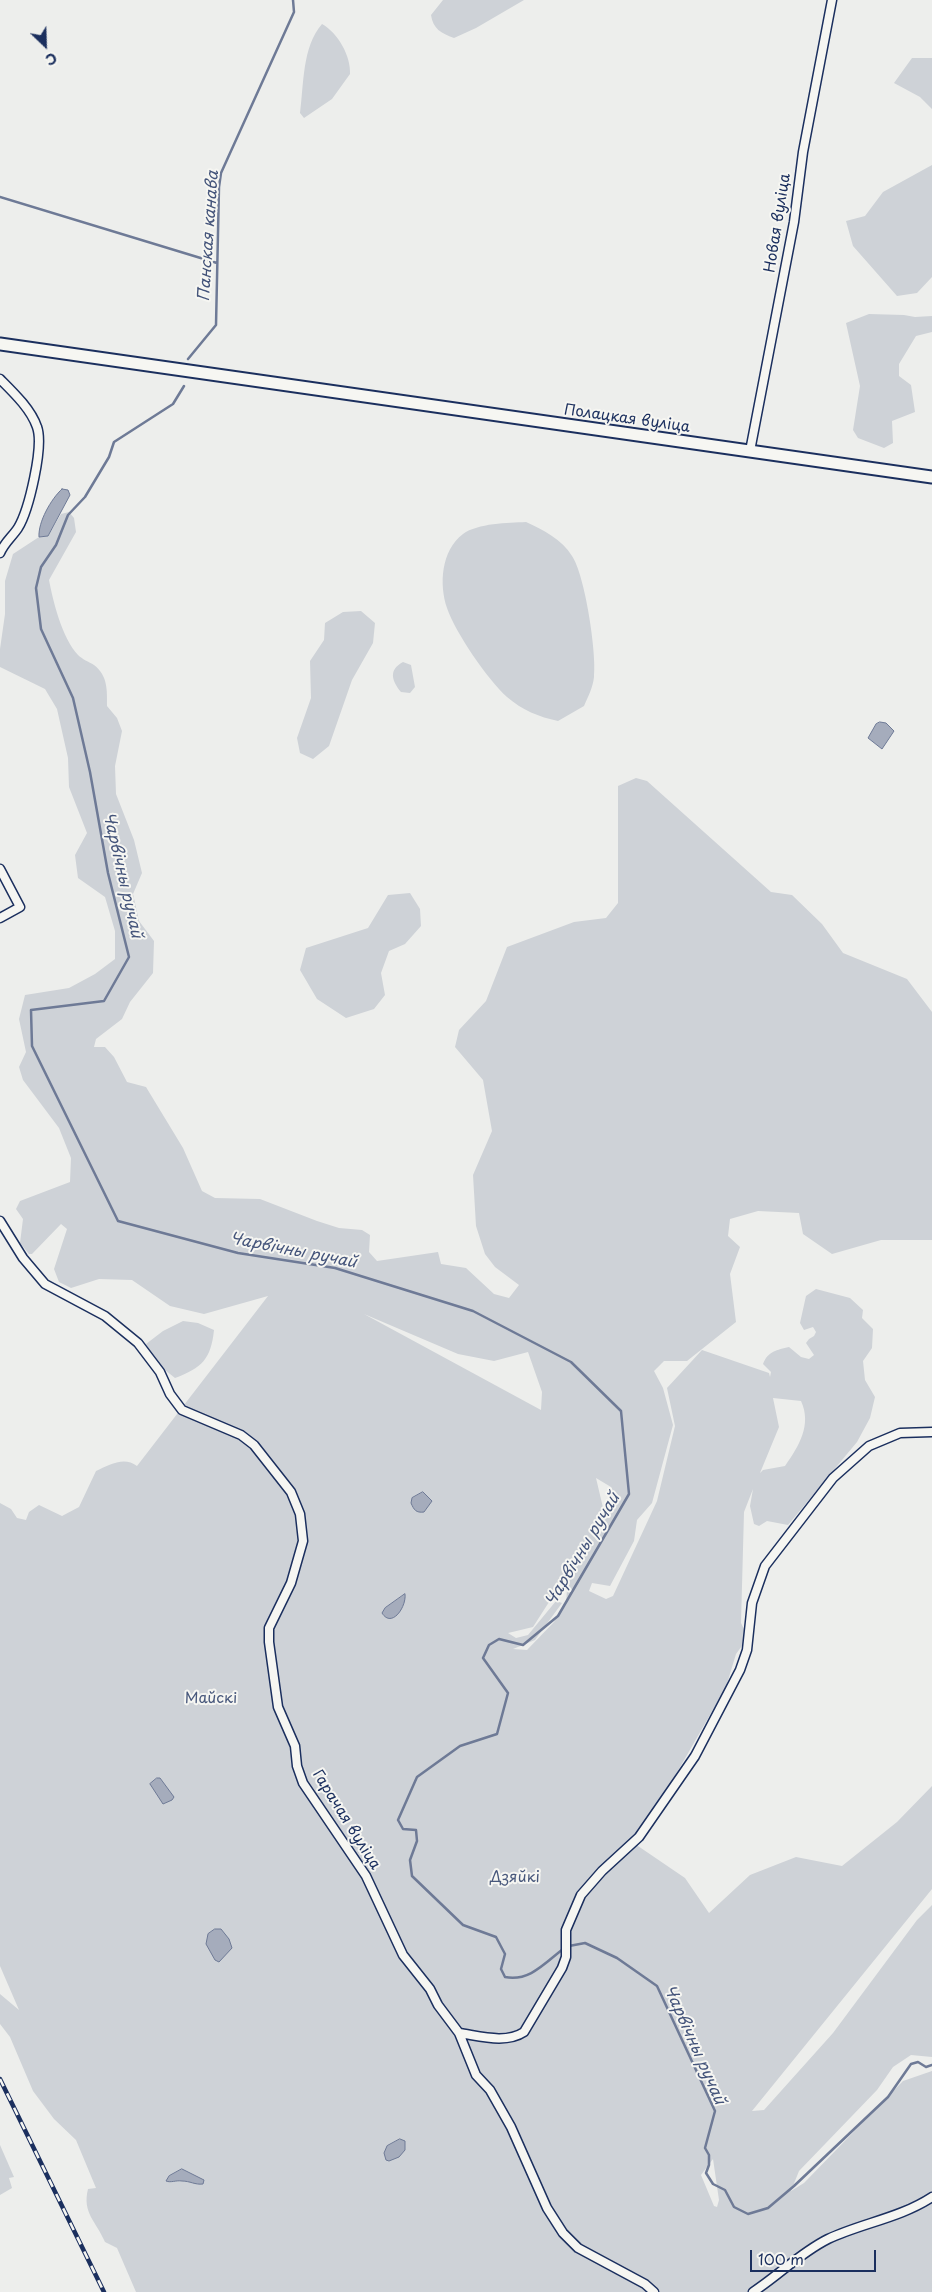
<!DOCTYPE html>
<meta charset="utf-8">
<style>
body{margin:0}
#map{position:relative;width:932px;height:2292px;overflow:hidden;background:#edeeec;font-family:"Playpen Sans",sans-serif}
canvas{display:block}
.north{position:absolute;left:20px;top:20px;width:50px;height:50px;-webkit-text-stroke:4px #f6f6f2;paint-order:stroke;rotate:156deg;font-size:14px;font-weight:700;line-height:20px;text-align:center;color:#1b2f5e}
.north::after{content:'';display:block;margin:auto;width:18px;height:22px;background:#1b2f5e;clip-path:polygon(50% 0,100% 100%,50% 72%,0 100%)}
.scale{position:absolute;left:750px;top:2250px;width:126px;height:22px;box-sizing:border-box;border:2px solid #1b2f5e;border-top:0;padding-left:6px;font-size:15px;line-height:18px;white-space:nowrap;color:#1b2f5e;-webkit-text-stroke:4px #f6f6f2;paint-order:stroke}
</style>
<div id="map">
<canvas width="932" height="2292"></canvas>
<div class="north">С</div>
<div class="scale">100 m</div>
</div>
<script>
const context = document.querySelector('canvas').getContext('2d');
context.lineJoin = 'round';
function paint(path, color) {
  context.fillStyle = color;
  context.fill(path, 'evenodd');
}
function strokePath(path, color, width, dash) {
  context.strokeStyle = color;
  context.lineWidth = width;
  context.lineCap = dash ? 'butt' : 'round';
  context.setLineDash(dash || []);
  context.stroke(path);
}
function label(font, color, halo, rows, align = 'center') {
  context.font = font + ' "Playpen Sans",sans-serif';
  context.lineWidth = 4;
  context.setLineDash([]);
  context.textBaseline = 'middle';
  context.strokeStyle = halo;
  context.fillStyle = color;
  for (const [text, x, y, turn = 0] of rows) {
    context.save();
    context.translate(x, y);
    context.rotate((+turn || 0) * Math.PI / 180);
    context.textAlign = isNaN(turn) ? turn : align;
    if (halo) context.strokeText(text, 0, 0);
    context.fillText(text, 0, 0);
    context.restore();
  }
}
paint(new Path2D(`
 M443,0H524L476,28L454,38C441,33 433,29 431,15Z
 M322,24C338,33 351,56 350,74L332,99L304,118L300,113C304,84 302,47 322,24Z
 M912,58H932V109L920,97L894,83Z
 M932,165V277L917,293L897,296L853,246L846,221L865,216L883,192Z
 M869,314L904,315L915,317L932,316V332L916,336L899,364V376L911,385L915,412L892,421L893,443L884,448L858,438L853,430L860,386L846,323Z
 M69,512L74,518L76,532L49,580C53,601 62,638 78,655C82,659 89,662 94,665C108,676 107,690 107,706L117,718L122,731L115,766L116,794L134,840L142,873L133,894L139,921L154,941L153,973L130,1002L122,1019L96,1039L94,1047H105L114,1057L127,1082L146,1087L183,1148L202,1191L215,1198L260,1199L317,1221L339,1228L362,1230L370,1235L369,1252L377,1261L438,1252L441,1264L466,1268L494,1294L509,1298L519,1285L495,1267L485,1254L476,1226L473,1175L492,1131L483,1080L455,1047L459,1030L486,1001L507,947L574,922L606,918L618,903V786L636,778L647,781L771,892L792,895L822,924L843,953L907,979L932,1012V1240H881L832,1254L803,1234L799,1213L758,1211L730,1219L728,1236L740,1247L730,1274L736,1322L687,1361H664L654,1371L663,1388L673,1425L652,1503L637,1520L634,1541L610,1586L592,1583L589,1591L606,1599L613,1596L657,1501L675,1426L667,1388L702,1350L769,1373L770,1377L771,1372L763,1364C768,1351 777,1350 789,1347L801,1357L809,1359L814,1355L806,1343L809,1339L814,1336L816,1332L813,1327L804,1330L800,1323L806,1296L816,1289L850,1298L863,1310L862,1318L873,1329L872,1348L863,1361L865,1380L875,1397L870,1418L857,1442L788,1525L767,1521L759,1526L754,1524L750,1506L753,1489L744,1512L741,1623L744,1629V1643L736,1654L726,1687L664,1795L640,1828L638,1846L685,1878L709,1913L750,1875L796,1857L842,1866L897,1822L932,1786V1889L752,2111L764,2110L833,2033L917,1920L932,1905V2057L911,2055L893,2067L877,2090L799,2171L791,2191L804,2183L903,2081L932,2071V2292H136L117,2248L105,2242C96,2221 82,2213 88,2189L96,2188L76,2140L54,2119L33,2091L10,2037L0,2024V1994L19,2010L0,1966V1503L11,1509L17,1518L26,1520L29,1512L39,1505L62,1516L79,1507L96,1471C109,1465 124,1456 137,1466L268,1296L204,1314L170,1306L132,1280L99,1279L71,1288L59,1282L54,1269L67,1229L61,1224L32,1254H29L20,1243L23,1219L16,1209L20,1201L70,1182L71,1158L59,1128L23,1080L19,1067L26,1052L19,1019L25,995L69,988L95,974L115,959V931L105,897L78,878L75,855L87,833L69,787L68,758L57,709L45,689L0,667V649L5,614V581L13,554L39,537L48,536L61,514ZM364,1314L458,1354L494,1361L528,1352L542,1392L541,1410ZM773,1398L801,1401C812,1425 799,1446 785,1466L763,1470L760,1473L779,1427ZM596,1478L611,1487L613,1501L598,1531L593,1530L604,1512ZM558,1588L567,1590L566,1604L554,1622L527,1650L513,1649L535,1640L562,1603L556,1601L528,1635L516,1638L508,1633L533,1627ZM713,2159L719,2200L717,2207L714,2206L701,2175Z
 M526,522C543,530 562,539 572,556C585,575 597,654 594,677C593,687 588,697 584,706L558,721C539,717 522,710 507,697C488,680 455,632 447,608C439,584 441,551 463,534C478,523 508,523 526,522Z
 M361,611L375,623L373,643L352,680L329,746L313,759L300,753L297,738L311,698L310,661L324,640L325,623L343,612Z
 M403,662L411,665L415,687L410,693L401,692C392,681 388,670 403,662Z
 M410,893L420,909L421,926L405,944L389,951L381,973L385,995L374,1009L346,1018L317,999L300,970L306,948L368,928L388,895Z
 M183,1321L198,1323L214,1330C211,1359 202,1368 175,1378L155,1362L146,1344L163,1331Z
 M0,2145L14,2177L9,2178L12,2188L0,2195Z`), '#ced2d7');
const water = new Path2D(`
 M62,489L68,490L70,495L48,536L39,537C38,522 51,499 62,489Z
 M880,722L886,723L894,731L882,749L868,738L876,724Z
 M423,1492L432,1501L424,1512C416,1513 414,1510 411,1503L412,1498Z
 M405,1594C407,1606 392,1629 382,1613L385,1608Z
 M157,1778H160L174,1797L172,1800L163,1804L150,1784Z
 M215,1929H221L229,1939L232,1948L219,1962L215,1960L206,1944L208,1934Z
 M400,2139L405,2141V2150L399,2157L389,2161L386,2160L384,2153L387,2146Z
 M182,2169L204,2180L203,2184C195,2185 190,2181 182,2181C176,2180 171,2183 166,2181L169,2176Z`);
paint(water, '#a5acbc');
strokePath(water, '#6e7a96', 1);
strokePath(new Path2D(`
 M0,197L217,263
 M188,359L216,325L219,187L221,173L294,12L293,0
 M184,386L173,404L114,442L109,457L85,497L68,515L56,545L41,567L36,588L41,629L73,698L90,772L108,873L129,957L104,1001L31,1010L32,1046L118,1221L238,1253L335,1268L473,1311L571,1362L621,1411L629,1494L558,1616L523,1645L499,1639L489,1645L483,1658L508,1693L497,1734L460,1746L417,1777L398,1820L403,1829L416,1830L417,1841L410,1860L412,1876L463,1925L496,1937L505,1954L501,1969L505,1977C529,1982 545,1963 563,1949
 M569,1946L585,1943L617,1958L657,1986L715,2111L705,2148L709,2155V2165L706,2173L713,2184L725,2190L734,2207L748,2214L768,2208L794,2186L888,2097L911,2064L918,2062L926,2067L932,2065`), '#6e7a96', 2.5);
const street = new Path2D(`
 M0,379C13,392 31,409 37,427C44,446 29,510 18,528C12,537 4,543 0,553
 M750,451L794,222L803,152L832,0
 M0,869L20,907L0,918
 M0,1221L23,1258L45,1284L105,1316L138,1343L160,1372L170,1394L182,1410L241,1435L254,1445L291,1492L300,1514L303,1541L291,1583L269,1628V1642L278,1707L295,1746L297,1766L303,1783L366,1876L403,1955L430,1989L438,2005L459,2033L476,2075L490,2090L511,2127L547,2208L563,2233L578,2248L645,2284L654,2292
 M459,2033C480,2036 506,2044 524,2032L562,1968L566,1957V1930L581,1895L602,1871L639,1837L695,1756L740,1670L747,1650L752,1603L765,1566L833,1478L869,1446L900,1433L932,1432
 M753,2292C779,2275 800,2253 828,2239C862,2223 900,2218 932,2197`);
const secondary = new Path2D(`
 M0,344L932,477`);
strokePath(street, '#1b2f5e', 11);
strokePath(secondary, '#1b2f5e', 15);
strokePath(street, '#f6f6f2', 8);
strokePath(secondary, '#f6f6f2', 11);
const rail = new Path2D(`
 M0,2079L104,2292`);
strokePath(rail, '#1b2f5e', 4.5);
strokePath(rail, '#f6f6f2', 2.5, [8]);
label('15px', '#1b2f5e', '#f6f6f2', [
 ["Новая вуліца",778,223,-81],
 ["Полацкая вуліца",627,419,8],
 ["Гарачая вуліца",346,1820,58]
]);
label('15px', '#48587c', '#f6f6f2', [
 ["Майскі",211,1699],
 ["Дзяйкі",515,1878]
]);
label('italic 16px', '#44547a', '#f6f6f2', [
 ["Панская канава",209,236,-86],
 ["Чарвічны ручай",122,875,77],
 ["Чарвічны ручай",293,1251,11],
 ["Чарвічны ручай",583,1550,-59],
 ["Чарвічны ручай",694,2045,66]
]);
</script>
